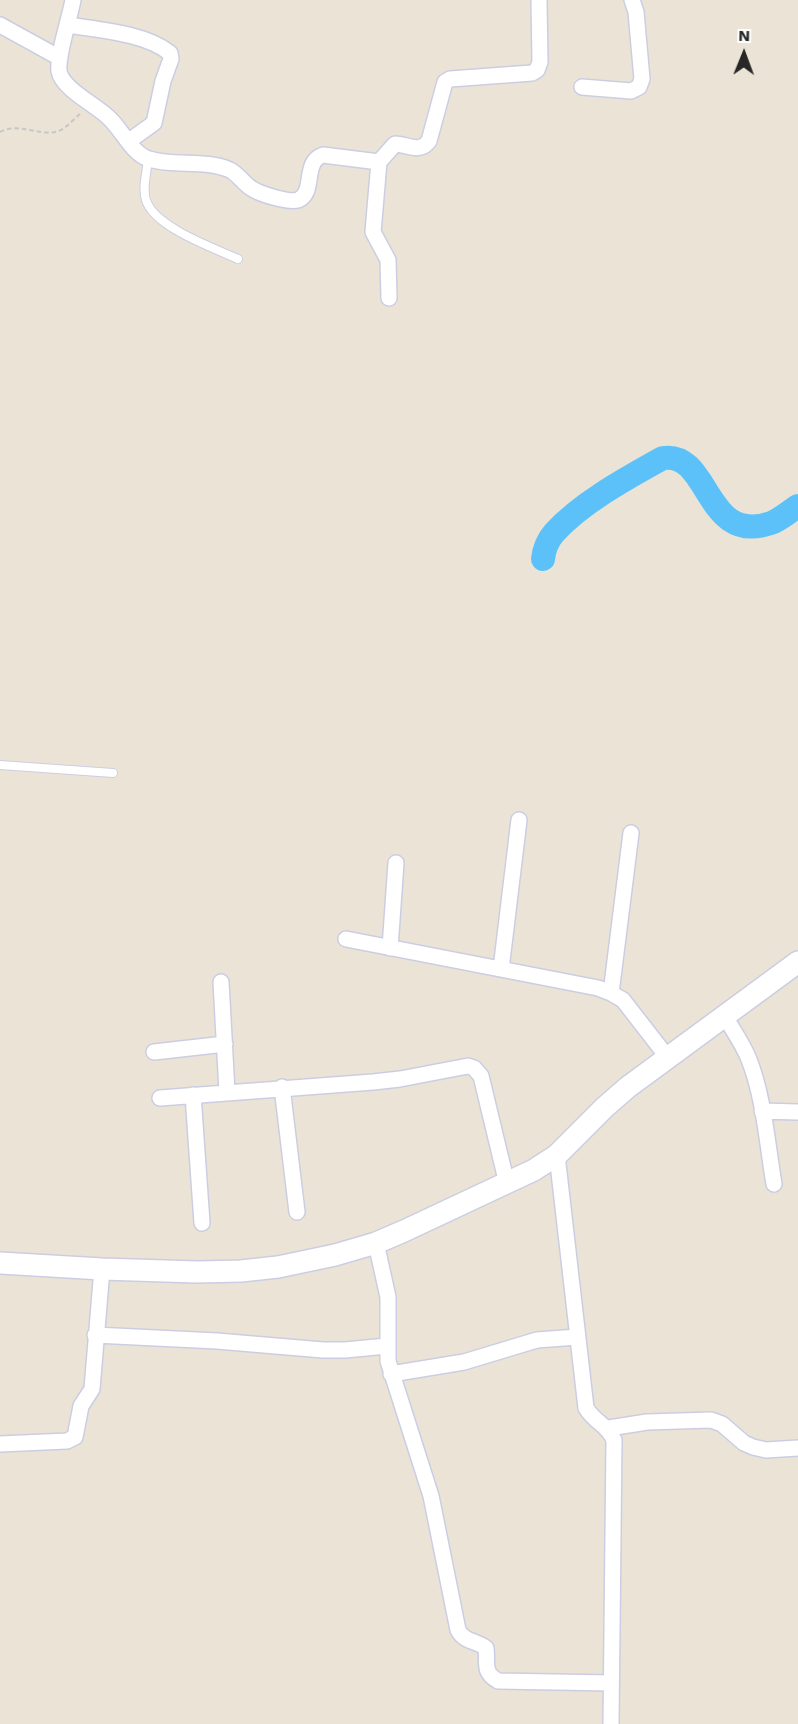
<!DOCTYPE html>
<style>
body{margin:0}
#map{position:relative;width:798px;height:1724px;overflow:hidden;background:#ebe4d6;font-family:"Work Sans",sans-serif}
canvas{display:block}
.north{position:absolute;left:714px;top:24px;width:60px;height:60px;-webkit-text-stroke:4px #fff;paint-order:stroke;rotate:1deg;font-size:16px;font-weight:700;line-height:24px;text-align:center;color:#272727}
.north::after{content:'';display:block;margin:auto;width:21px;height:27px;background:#272727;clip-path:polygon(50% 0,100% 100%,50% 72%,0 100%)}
</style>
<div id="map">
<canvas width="798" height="1724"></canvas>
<div class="north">N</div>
</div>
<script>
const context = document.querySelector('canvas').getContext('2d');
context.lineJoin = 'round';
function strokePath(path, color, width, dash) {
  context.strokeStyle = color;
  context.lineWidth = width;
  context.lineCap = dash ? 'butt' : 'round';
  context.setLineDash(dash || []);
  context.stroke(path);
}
strokePath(new Path2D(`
 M543,559C544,550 548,540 554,533C581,503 627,478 663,458C711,451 704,546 771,523C780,520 790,511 798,506`), '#5dc1f9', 24);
const lane = new Path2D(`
 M148,159C147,171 142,188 146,200C154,227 214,248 238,259
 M0,765L113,773`);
const street = new Path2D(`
 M73,0C70,17 57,56 59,71C62,89 96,105 108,117C122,129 131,153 149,159C175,167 205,159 230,170C238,174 243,183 251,188C259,194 289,203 298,200C316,193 302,162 323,155L379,162L395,144C407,144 420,154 429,141L445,82L450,79L532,73L537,70L540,62L539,0
 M0,25L60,58
 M68,25C99,30 145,33 170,53L171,59L163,81L154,123L129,141
 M582,87L631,91L639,87L642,79L636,12L632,0
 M379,162L373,232L388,260L389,298
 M346,939L598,988L611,993L623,1000L668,1058
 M390,948L396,863
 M501,969L519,820
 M221,982L227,1092
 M611,993L631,833
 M725,1016C732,1029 742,1043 748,1057C764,1096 767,1143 774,1184
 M154,1052L225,1044
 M282,1087L297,1212
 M193,1095L202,1223
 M160,1098L373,1082L400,1079L468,1066L474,1068L481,1076L507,1184
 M762,1111L798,1112
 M557,1155L586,1408C596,1424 606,1423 614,1440L611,1724
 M376,1243L388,1297V1361L431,1496L458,1630C465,1643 476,1640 486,1648C488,1663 482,1672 498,1681L611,1683
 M95,1335L217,1341L323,1350H345L387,1346
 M391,1374L464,1362L537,1340L577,1337
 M609,1428L647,1422L711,1420L722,1424L744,1443L753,1447L766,1450L798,1448
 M0,1444L67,1441L75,1437L81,1406L92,1389L102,1269`);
const secondary = new Path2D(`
 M0,1263L102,1269L197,1272L241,1271L278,1267L335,1255L376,1243L404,1231L534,1170L557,1155L605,1107L628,1087L798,962`);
strokePath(lane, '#cbcee2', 10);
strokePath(street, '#cbcee2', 18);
strokePath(secondary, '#cbcee2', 24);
strokePath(new Path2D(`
 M0,132C20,121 42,139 61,130C68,126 74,119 80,114`), '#c7c7c7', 2, [4.5, 3]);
strokePath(lane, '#fff', 8);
strokePath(street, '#fff', 15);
strokePath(secondary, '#fff', 21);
</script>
